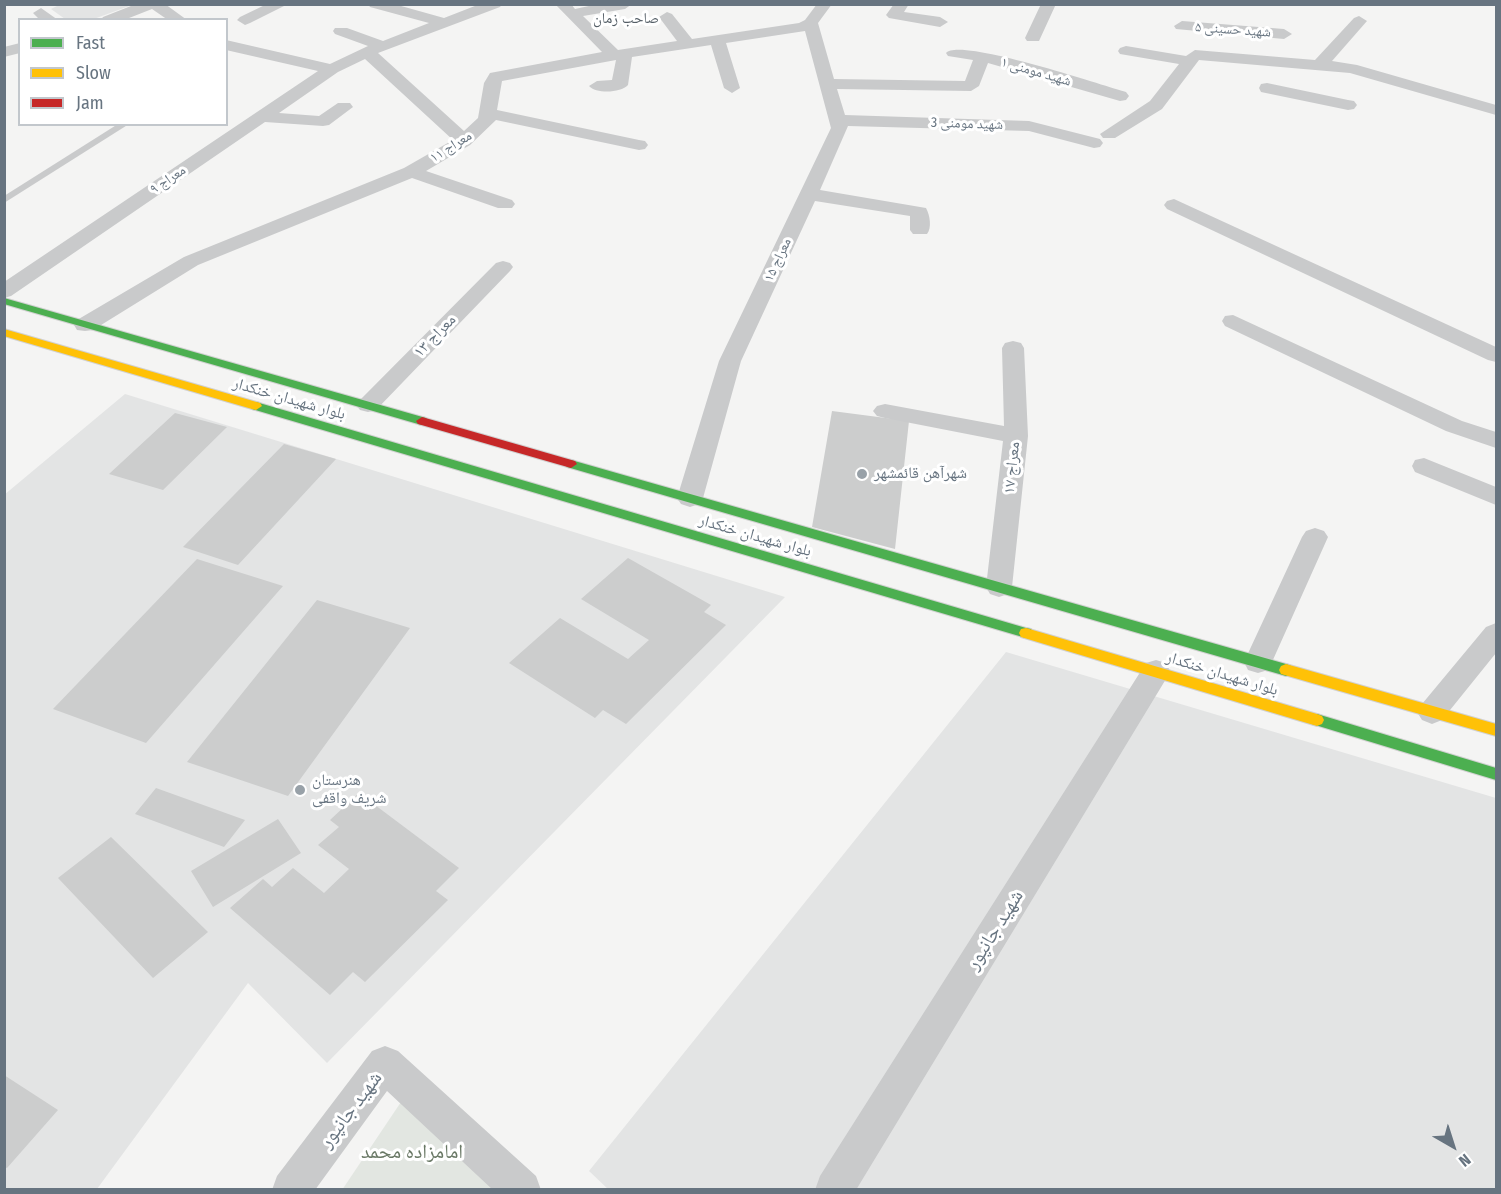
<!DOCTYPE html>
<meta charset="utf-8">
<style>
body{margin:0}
#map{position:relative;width:1501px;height:1194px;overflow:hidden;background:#f4f4f3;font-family:"Fira Sans Condensed",sans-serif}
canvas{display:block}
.frame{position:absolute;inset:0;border:6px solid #677480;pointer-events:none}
.legend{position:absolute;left:18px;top:18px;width:210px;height:108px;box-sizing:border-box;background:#fff;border:2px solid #c2c7cc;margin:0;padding:8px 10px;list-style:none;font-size:18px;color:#677480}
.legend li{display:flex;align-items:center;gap:12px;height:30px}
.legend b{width:30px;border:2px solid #c2c7cc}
.north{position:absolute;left:1423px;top:1116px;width:60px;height:60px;-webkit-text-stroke:4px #fff;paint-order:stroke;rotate:141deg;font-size:16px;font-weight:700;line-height:24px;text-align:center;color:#677480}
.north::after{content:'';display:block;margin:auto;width:21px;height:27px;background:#677480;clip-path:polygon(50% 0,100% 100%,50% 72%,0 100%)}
</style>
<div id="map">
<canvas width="1501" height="1194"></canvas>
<div class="frame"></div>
<ul class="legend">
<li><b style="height:8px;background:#4caf50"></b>Fast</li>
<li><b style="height:8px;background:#ffc107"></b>Slow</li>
<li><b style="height:8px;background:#c62828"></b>Jam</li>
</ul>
<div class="north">N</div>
</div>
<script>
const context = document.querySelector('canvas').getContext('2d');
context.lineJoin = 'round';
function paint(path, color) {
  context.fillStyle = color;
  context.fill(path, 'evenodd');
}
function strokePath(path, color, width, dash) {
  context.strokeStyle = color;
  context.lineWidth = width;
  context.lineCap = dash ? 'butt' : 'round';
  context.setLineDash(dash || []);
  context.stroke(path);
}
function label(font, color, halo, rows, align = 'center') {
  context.font = font + ' "Fira Sans Condensed","Noto Naskh Arabic",sans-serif';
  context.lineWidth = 6;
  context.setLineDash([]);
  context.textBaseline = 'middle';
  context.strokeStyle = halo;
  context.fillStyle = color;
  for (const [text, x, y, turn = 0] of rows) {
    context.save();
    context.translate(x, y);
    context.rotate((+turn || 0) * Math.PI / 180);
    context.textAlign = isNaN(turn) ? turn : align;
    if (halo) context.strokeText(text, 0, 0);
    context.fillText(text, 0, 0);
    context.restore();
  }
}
paint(new Path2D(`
 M59,5V4L132,5L91,20L65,19L51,9Z
 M125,394L785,597L327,1063L248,983L97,1189H5L4,495Z
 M1006,652L1496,798V1189L609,1190L589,1171Z`), '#e3e4e4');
paint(new Path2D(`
 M405,1096L512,1190H342Z`), '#e2e6e1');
paint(new Path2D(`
 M832,411L909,421L895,549L812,527Z
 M175,413L227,427L163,490L109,474Z
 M284,444L336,459L238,565L183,547Z
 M628,558L711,605L704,612L726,625L626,724L603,710L595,718L509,663L560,618L628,659L649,640L581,599Z
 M197,559L283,586L146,743L53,709Z
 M317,600L410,628L288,796L187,762Z
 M156,788L245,820L224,847L135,814Z
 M359,793L459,868L436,891L448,900L365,982L353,972L330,995L230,908L263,879L272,887L293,868L324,893L349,869L318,845L339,827L330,820Z
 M278,819L301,853L213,907L191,871Z
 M111,837L208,932L153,978L58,878Z
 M4,1075L58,1110L7,1168L4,1167Z`), '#cccdcd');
const fast = new Path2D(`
 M4,298L426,418L428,421L422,425L418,424L4,304Z
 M256,402L1026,628L1031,629L1033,633L1031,637L1026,638L252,409L250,406L252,403Z
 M571,460L1286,664L1291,666L1293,670L1291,674L1286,676L567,467L565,464L567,461Z
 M1317,714L1496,768V780L1312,724L1310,720L1312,716Z`);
const slow = new Path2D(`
 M4,329L260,403L262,406L256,410L252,409L4,336Z
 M1026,628L1317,714L1322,716L1324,720L1322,724L1317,726L1021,637L1019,633L1021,629Z
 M1286,664L1496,724V736L1281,674L1279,670L1281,666Z`);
const jam = new Path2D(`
 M422,417L575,461L577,464L571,468L418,424L416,421Z`);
strokePath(fast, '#d1d1d1', 2);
strokePath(slow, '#d1d1d1', 2);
strokePath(jam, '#d1d1d1', 2);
paint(new Path2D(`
 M118,124H129L4,203V196Z`), '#c9cacb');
paint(new Path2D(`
 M136,4H165L187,20H168L152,9L124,20H101L103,17Z
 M267,4H288L250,23L245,25L237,20L240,17Z
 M368,4H394L444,18L480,4H502L500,7L378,53L464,131L478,118L484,83L490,73L602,52L555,4H571L575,9L598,4H632L625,9L583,16L618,50L677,41L659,17L667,12L672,14L692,39L799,23L805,20L817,4H832L818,23L834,79L965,81L973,60L948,56L946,53C959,37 1101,85 1126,92L1129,96L1126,100L1120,101L988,63L979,86L971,91L837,89L845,115L1029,121L1100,139L1103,143L1100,147L1094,148L1029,131L848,126L820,190L926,208C930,215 932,228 927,234H913L910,230V216L815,201L741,361L703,498L699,504L690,507L681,504L677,498L719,361L831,128L805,31L726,43L740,88L732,93L724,88L711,45L632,57L628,85C621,93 596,94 589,86L597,81L612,80L616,60L502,81L497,110L639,140L645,141L648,145L645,149L639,150L496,120L470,145L426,171L512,200L515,204L512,208H498L412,178L198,265L93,330L85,331L77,330L74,325L77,320L184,257L404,168L453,140L365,59L338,72L279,113L319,116L338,103H350L353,107L329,125L323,126L265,122L11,296L4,298V282L318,71L226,50V40L330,64L368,46L335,34L333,31L335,28H347L383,41L429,23L370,7Z
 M894,4H909L904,12L940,17L948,22L940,27L889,18L886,15Z
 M1041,4H1056L1039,41H1027L1025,38Z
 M41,8L58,20H40L33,13Z
 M1359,16L1367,21L1332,61L1357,65L1496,105V115L1350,73L1199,60L1162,109L1115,138H1103L1100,134L1150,101L1179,64L1120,54L1118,51L1120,48L1126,46L1186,56L1195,50L1315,60L1354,18Z
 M1182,21L1284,29L1292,34L1284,39L1176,29L1174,26Z
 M20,43V53L4,57V47Z
 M1267,83L1348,100L1354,101L1357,105L1354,109L1348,110L1261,92L1259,88L1261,84Z
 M1174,199L1496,347V362L1488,360L1167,209L1164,205L1167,201Z
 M503,261L510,263L513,267L510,271L376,410L368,412L360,410L356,405L360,400L496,263Z
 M1233,315L1462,421L1496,432V448L1446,431L1225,326L1222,321L1225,316Z
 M1013,341L1021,343L1024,348L1028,436L1012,587L1008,594L999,597L990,594L986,587L1003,441L885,418L877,416L873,411L877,406L885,404L1004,426L1002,348L1005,343Z
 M1424,458L1496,487V505L1415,472L1412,466L1415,460Z
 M1315,528L1324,531L1328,537L1272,662L1268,670L1258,673L1248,670L1244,662L1302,537L1306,531Z
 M1496,623V653L1442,720L1432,724L1422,720L1417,712L1422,704L1486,627Z
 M1156,660L1166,663L1170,671L1166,679L856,1190H815L820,1176L1146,663Z
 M385,1046L398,1051L536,1176L541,1190H493L387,1091L315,1190H272L277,1176L372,1051Z`), '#c9cacb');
paint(fast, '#4caf50');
paint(slow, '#ffc107');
paint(jam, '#c62828');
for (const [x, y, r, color] of [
 [862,474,6,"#98a1a8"],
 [300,790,6,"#98a1a8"]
]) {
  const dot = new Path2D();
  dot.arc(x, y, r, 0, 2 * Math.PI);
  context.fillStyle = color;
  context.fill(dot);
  strokePath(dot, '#fff', 2);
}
label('14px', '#677480', '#fff', [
 ["شهید حسینی ۵",1233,30,4],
 ["شهید مومنی ۱",1036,72,16],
 ["شهید مومنی 3",967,124,2],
 ["معراج ۱۱",451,147,-32],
 ["معراج ۹",168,180,-34],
 ["معراج ۱۵",778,260,-65]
]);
label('15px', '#545e66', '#fff', [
 ["صاحب زمان",626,19]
]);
label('16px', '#677480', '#fff', [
 ["معراج ۱۳",435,336,-46],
 ["بلوار شهیدان خنکدار",289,399,16],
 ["معراج ۱۷",1012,468,-84],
 ["بلوار شهیدان خنکدار",755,536,16],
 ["بلوار شهیدان خنکدار",1222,674,17]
]);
label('16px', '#677480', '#fff', [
 ["شهرآهن قائمشهر",874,474],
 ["هنرستان",312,781],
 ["شریف واقفی",312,799]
], 'left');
label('20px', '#677480', '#fff', [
 ["شهید جانپور",995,930,-58],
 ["شهید جانپور",351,1110,-53]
]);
label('20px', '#697865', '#fff', [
 ["امامزاده محمد",412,1152]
]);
</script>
